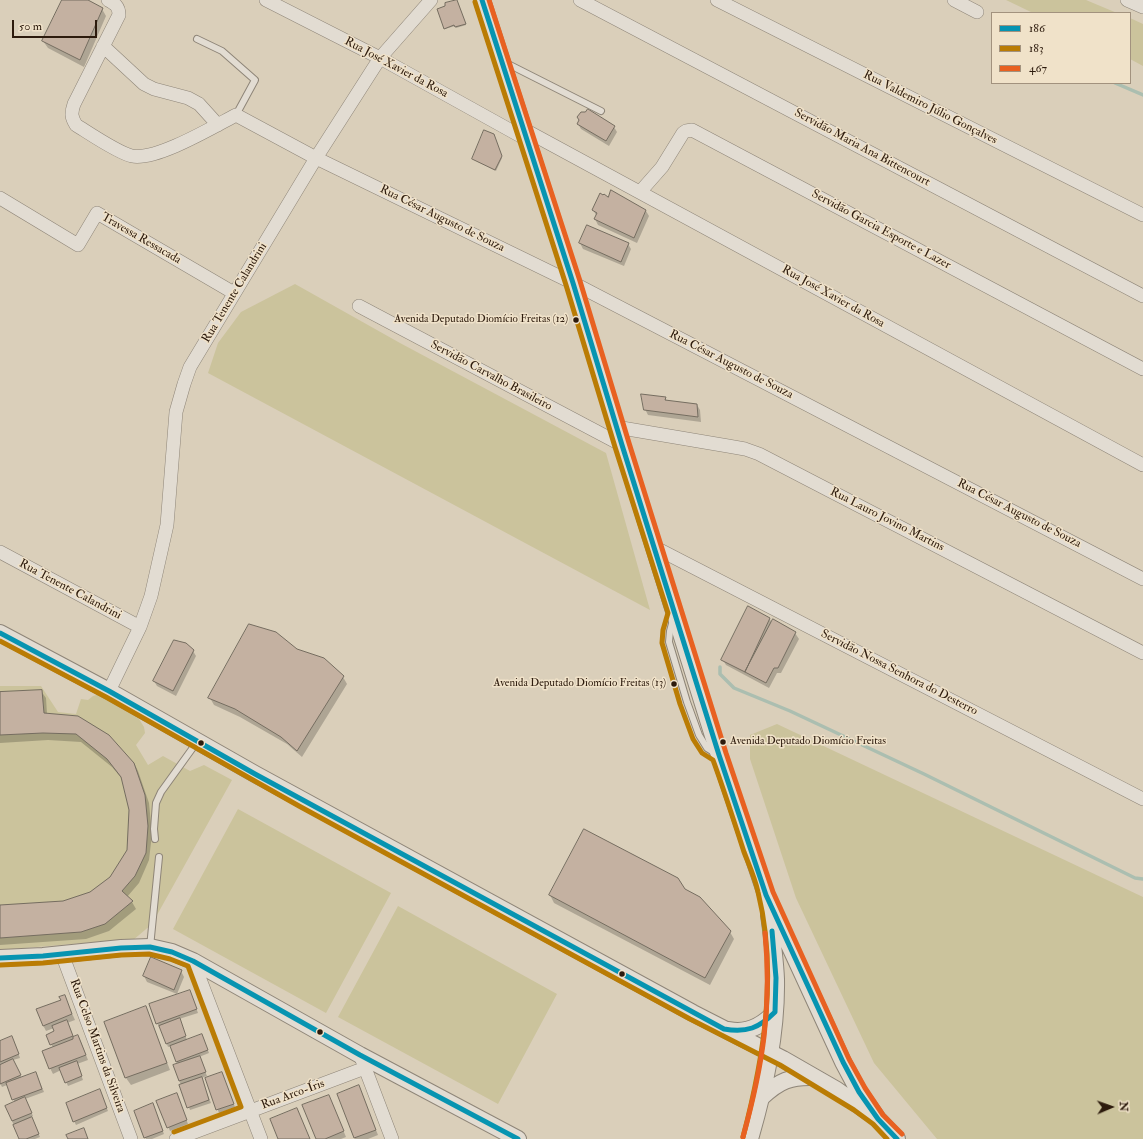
<!DOCTYPE html>
<meta charset="utf-8">
<style>
body{margin:0}
#map{position:relative;width:1143px;height:1139px;overflow:hidden;background:#dacfba;font-family:"IM FELL Double Pica",serif}
canvas{display:block}
.legend{position:absolute;left:991px;top:12px;width:140px;height:72px;box-sizing:border-box;background:#f0e2c9;border:1px solid #a2927e;margin:0;padding:5px 7px;list-style:none;font-size:12px;color:#2d1b0d}
.legend li{display:flex;align-items:center;gap:8px;height:20px}
.legend b{width:20px;border:1px solid #a2927e}
.north{position:absolute;left:1091px;top:1087px;width:40px;height:40px;-webkit-text-stroke:3px #f0e2c9;paint-order:stroke;rotate:88deg;font-size:11px;font-weight:700;line-height:16px;text-align:center;color:#2d1b0d}
.north::after{content:'';display:block;margin:auto;width:14px;height:18px;background:#2d1b0d;clip-path:polygon(50% 0,100% 100%,50% 72%,0 100%)}
.scale{position:absolute;left:12px;top:20px;width:85px;height:18px;box-sizing:border-box;border:2px solid #2d1b0d;border-top:0;padding-left:5px;font-size:12px;line-height:14px;white-space:nowrap;color:#2d1b0d;-webkit-text-stroke:3px #f0e2c9;paint-order:stroke}
</style>
<div id="map">
<canvas width="1143" height="1139"></canvas>
<ul class="legend">
<li><b style="height:5px;background:#0794b1"></b>186</li>
<li><b style="height:5px;background:#ba7c04"></b>183</li>
<li><b style="height:5px;background:#e86121"></b>467</li>
</ul>
<div class="north">N</div>
<div class="scale">50 m</div>
</div>
<script>
const context = document.querySelector('canvas').getContext('2d');
context.lineJoin = 'round';
function paint(path, color) {
  context.fillStyle = color;
  context.fill(path, 'evenodd');
}
function strokePath(path, color, width, dash) {
  context.strokeStyle = color;
  context.lineWidth = width;
  context.lineCap = dash ? 'butt' : 'round';
  context.setLineDash(dash || []);
  context.stroke(path);
}
function label(font, color, halo, rows, align = 'center') {
  context.font = font + ' "IM FELL Double Pica",serif';
  context.lineWidth = 3;
  context.setLineDash([]);
  context.textBaseline = 'middle';
  context.strokeStyle = halo;
  context.fillStyle = color;
  for (const [text, x, y, turn = 0] of rows) {
    context.save();
    context.translate(x, y);
    context.rotate((+turn || 0) * Math.PI / 180);
    context.textAlign = isNaN(turn) ? turn : align;
    if (halo) context.strokeText(text, 0, 0);
    context.fillText(text, 0, 0);
    context.restore();
  }
}
paint(new Path2D(`
 M1006,0H1086L1117,13H1033Z
 M1130,18L1143,24V66L1130,59Z
 M295,284L400,343L606,453L650,610L208,373L218,343L241,312Z
 M0,686H41L58,712L76,714L81,699L88,700L93,696L100,694L139,719L144,727L145,733L136,745L148,765L163,756L190,771L204,765L232,780L152,924L132,941H108L0,950Z
 M777,724L1143,897V1139H937L874,1063L796,898L750,759V735Z
 M238,809L391,893L326,1013L173,929Z
 M398,906L557,994L498,1104L338,1017Z`), '#cbc39c');
paint(new Path2D(`
 M63,0H86L102,9L106,16L84,67L48,48L43,41Z
 M457,2L466,25L456,28L455,26L445,29L444,28Z
 M585,113L614,127L617,132L609,146L581,129L578,124Z
 M494,136L502,158L496,171L473,159Z
 M609,198L646,211L649,216L637,243L598,225L595,219L596,215L593,210Z
 M580,243L628,244L631,249L624,266L583,249Z
 M665,398L667,401L697,405L700,410L701,422L648,415L645,409Z
 M769,618L772,623L773,620L795,633L799,639L781,673H777L769,688L726,665L723,660Z
 M297,650L343,677L347,684L302,757L287,744L240,717L214,705L210,698Z
 M193,651L196,656L176,696L157,686L154,681Z
 M41,691L46,698L47,714L134,763L138,771L149,803L152,834L149,860L139,883L127,897L132,902L136,909L109,931L86,939L0,945V906L63,902L90,893L110,878L128,850L130,810L123,780L112,767L81,742L48,740L0,743V693Z
 M685,890L730,932L734,939L710,985L554,903L550,895Z
 M181,971L184,977L177,994L147,982L144,976Z
 M190,991L198,1013L179,1019L187,1040L203,1038L209,1053L199,1057L207,1076L201,1078L211,1103L190,1110L174,1066L178,1065L171,1046L168,1047L160,1026L159,1027L157,1023Z
 M64,996L75,1020L67,1023L74,1038L78,1036L81,1042L88,1060L77,1064L83,1080L68,1086L61,1070L53,1074L50,1068L53,1048L47,1035L55,1032L54,1028L46,1031L43,1025Z
 M145,1008L149,1015L170,1070L131,1085L126,1078L106,1022Z
 M14,1041L20,1058L13,1060L22,1079L36,1073L44,1092L25,1099L33,1116L31,1117L40,1137L35,1139H20L12,1121L15,1103L7,1085L2,1087L0,1083V1042Z
 M222,1073L235,1107L219,1113L206,1078Z
 M361,1092L378,1135L368,1139H355V1138Z
 M101,1094L108,1111L76,1125L74,1121Z
 M329,1096L346,1137L341,1139H317Z
 M178,1098L188,1124L170,1131L158,1102Z
 M154,1108L164,1134L152,1139H146L135,1111Z`), '#0003');
strokePath(new Path2D(`
 M1115,83L1143,95
 M720,667V674L734,688L790,711L924,774L1135,878L1143,879`), '#abbeb0', 3.5);
const building = new Path2D(`
 M62,0H88L103,8L80,60L42,41Z
 M457,0L466,24L455,27L454,25L444,29L437,9L445,6V3Z
 M588,109L615,126L606,141L577,124L579,120L577,117L581,112H585Z
 M484,130L494,134L502,156L495,170L472,159Z
 M611,190L646,210L634,238L594,219L597,213L592,210L600,193L603,195L604,194L608,197Z
 M587,225L629,243L621,262L579,243Z
 M641,394L666,397L665,400L697,404L698,417L644,410Z
 M748,606L770,618L745,672L721,660Z
 M773,619L796,632L778,668H774L766,683L745,672Z
 M249,624L276,632L297,649L324,658L344,676L297,751L281,737L235,709L208,698Z
 M174,640L186,643L194,650L173,691L153,681Z
 M42,690L44,713L78,716L109,735L134,763L145,795L148,826L146,853L135,876L122,891L133,901L105,924L81,932L0,938V905L63,901L90,892L110,877L127,850L129,810L121,777L107,759L76,734L43,733L0,735V692Z
 M584,829L678,878L685,889L700,897L731,931L705,978L549,895Z
 M151,957L182,970L174,990L143,976Z
 M190,990L197,1009L156,1024L149,1004Z
 M65,995L72,1014L43,1026L36,1009L61,1000L59,997Z
 M146,1006L167,1063L125,1078L104,1022Z
 M180,1018L186,1036L166,1044L159,1026Z
 M67,1020L73,1036L50,1045L46,1035L54,1031L52,1026Z
 M202,1034L208,1050L176,1062L170,1046Z
 M78,1035L86,1055L49,1069L42,1051L73,1039V1037Z
 M12,1036L19,1054L0,1062V1041Z
 M200,1056L206,1072L179,1081L173,1065Z
 M13,1059L21,1075L0,1084V1065Z
 M77,1061L82,1076L65,1083L59,1068Z
 M36,1072L42,1089L12,1100L6,1083Z
 M222,1072L234,1104L216,1110L205,1078Z
 M202,1077L209,1100L187,1108L179,1085Z
 M359,1085L376,1130L354,1138L337,1094Z
 M100,1089L107,1108L73,1122L66,1103Z
 M177,1093L187,1120L167,1128L156,1101Z
 M329,1095L344,1131L325,1139H316L302,1105Z
 M25,1097L32,1113L12,1121L5,1106Z
 M153,1103L163,1131L144,1138L134,1111Z
 M297,1108L310,1139H278L270,1119Z
 M32,1117L39,1134L26,1139H19L13,1125Z
 M84,1128L88,1139H68L66,1135Z`);
paint(building, '#c4b1a1');
strokePath(building, '#756d60', 1);
const service = new Path2D(`
 M197,39L222,51L255,80L236,115
 M504,62L601,111
 M673,620L670,631L669,642L687,702L699,735L707,748L715,753
 M155,839L154,829L156,803L161,792L197,742
 M150,947L159,857`);
const minor = new Path2D(`
 M108,0C115,4 119,6 119,15L74,104C71,113 71,117 76,125C89,133 118,153 132,156C156,161 213,127 236,115L316,158L573,283L1143,579
 M266,0L380,58L526,139
 M580,0L1143,296
 M717,0L1143,215
 M954,0L977,12
 M1127,0L1143,7
 M103,46L144,84L154,89L188,98L199,104L218,125
 M523,129L1143,465
 M640,192L662,167L683,133L686,131L692,130L1143,369
 M0,198L78,245L97,213L234,293
 M359,306L622,445
 M616,427L728,446L745,449L759,454L1143,653
 M654,547L1143,799
 M0,552L140,627
 M109,691L140,627L151,596L167,525L176,412L184,384L190,367L316,158L380,58L431,0
 M62,954L131,1139
 M193,961L261,1139
 M362,1060L392,1139
 M176,1139L365,1068`);
const tertiary = new Path2D(`
 M482,0L573,283L622,445L719,755L766,895L843,1062L859,1092L878,1119L897,1139
 M0,633L109,691L255,774L693,1013L783,1059L837,1090L868,1112
 M0,958L43,956L121,948L150,947L172,952L193,961L360,1055L518,1139
 M729,1030C748,1034 763,1025 775,1012
 M762,1097C779,1081 791,1076 814,1077
 M750,1139C765,1087 777,1033 776,979C775,957 772,936 769,915`);
strokePath(service, '#8e8578', 8);
strokePath(minor, '#8e8578', 14);
strokePath(tertiary, '#8e8578', 18);
strokePath(service, '#e2dcd2', 6);
strokePath(minor, '#e2dcd2', 13);
strokePath(tertiary, '#e2dcd2', 16);
strokePath(new Path2D(`
 M482,0L573,283L622,445L719,755L766,895L843,1062L859,1092L878,1119L897,1139
 M0,633L109,691L255,774L724,1029C747,1033 759,1028 775,1012L776,978L772,931
 M0,958L43,956L121,948L150,947L172,952L193,961L360,1055L518,1139`), '#0794b1', 5);
strokePath(new Path2D(`
 M475,2L566,285L615,447L668,613L663,630L662,643L680,704L693,739L702,753L713,760C724,790 734,821 744,852C749,865 755,878 758,892C778,973 764,1057 743,1137
 M0,641L106,697L299,806L690,1019L780,1065L854,1110L873,1124L887,1139
 M0,965L43,963L121,955L149,954L170,959L188,966L241,1107L174,1132`), '#ba7c04', 5);
strokePath(new Path2D(`
 M489,0L580,281L629,443L726,753L773,892L849,1059L865,1088L883,1115L902,1134
 M743,1137C763,1065 772,1007 765,933`), '#e86121', 5);
for (const [x, y, r, color] of [
 [576,320,3.5,"#2d1b0d"],
 [674,684,3.5,"#2d1b0d"],
 [723,742,3.5,"#2d1b0d"],
 [201,743,3.5,"#2d1b0d"],
 [622,974,3.5,"#2d1b0d"],
 [320,1032,3.5,"#2d1b0d"]
]) {
  const dot = new Path2D();
  dot.arc(x, y, r, 0, 2 * Math.PI);
  context.fillStyle = color;
  context.fill(dot);
  strokePath(dot, '#f0e2c9', 1.5);
}
label('11px', '#2d1b0d', '#f0e2c9', [
 ["Avenida Deputado Diomício Freitas (12)",568,320],
 ["Avenida Deputado Diomício Freitas (13)",666,684],
 ["Avenida Deputado Diomício Freitas",730,742,"left"]
], 'right');
label('12px', '#2d1b0d', '#f0e2c9', [
 ["Rua José Xavier da Rosa",396,68,28],
 ["Rua Valdemiro Júlio Gonçalves",930,108,27],
 ["Servidão Maria Ana Bittencourt",862,148,28],
 ["Rua César Augusto de Souza",442,219,26],
 ["Servidão Garcia Esporte e Lazer",881,230,28],
 ["Travessa Ressacada",141,239,30],
 ["Rua Tenente Calandrini",235,293,-59],
 ["Rua José Xavier da Rosa",833,297,29],
 ["Rua César Augusto de Souza",731,365,27],
 ["Servidão Carvalho Brasileiro",491,376,28],
 ["Rua César Augusto de Souza",1019,514,27],
 ["Rua Lauro Jovino Martins",887,520,27],
 ["Rua Tenente Calandrini",70,590,28],
 ["Servidão Nossa Senhora do Desterro",899,673,27],
 ["Rua Celso Martins da Silveira",97,1046,70],
 ["Rua Arco-Íris",293,1095,-20]
]);
</script>
